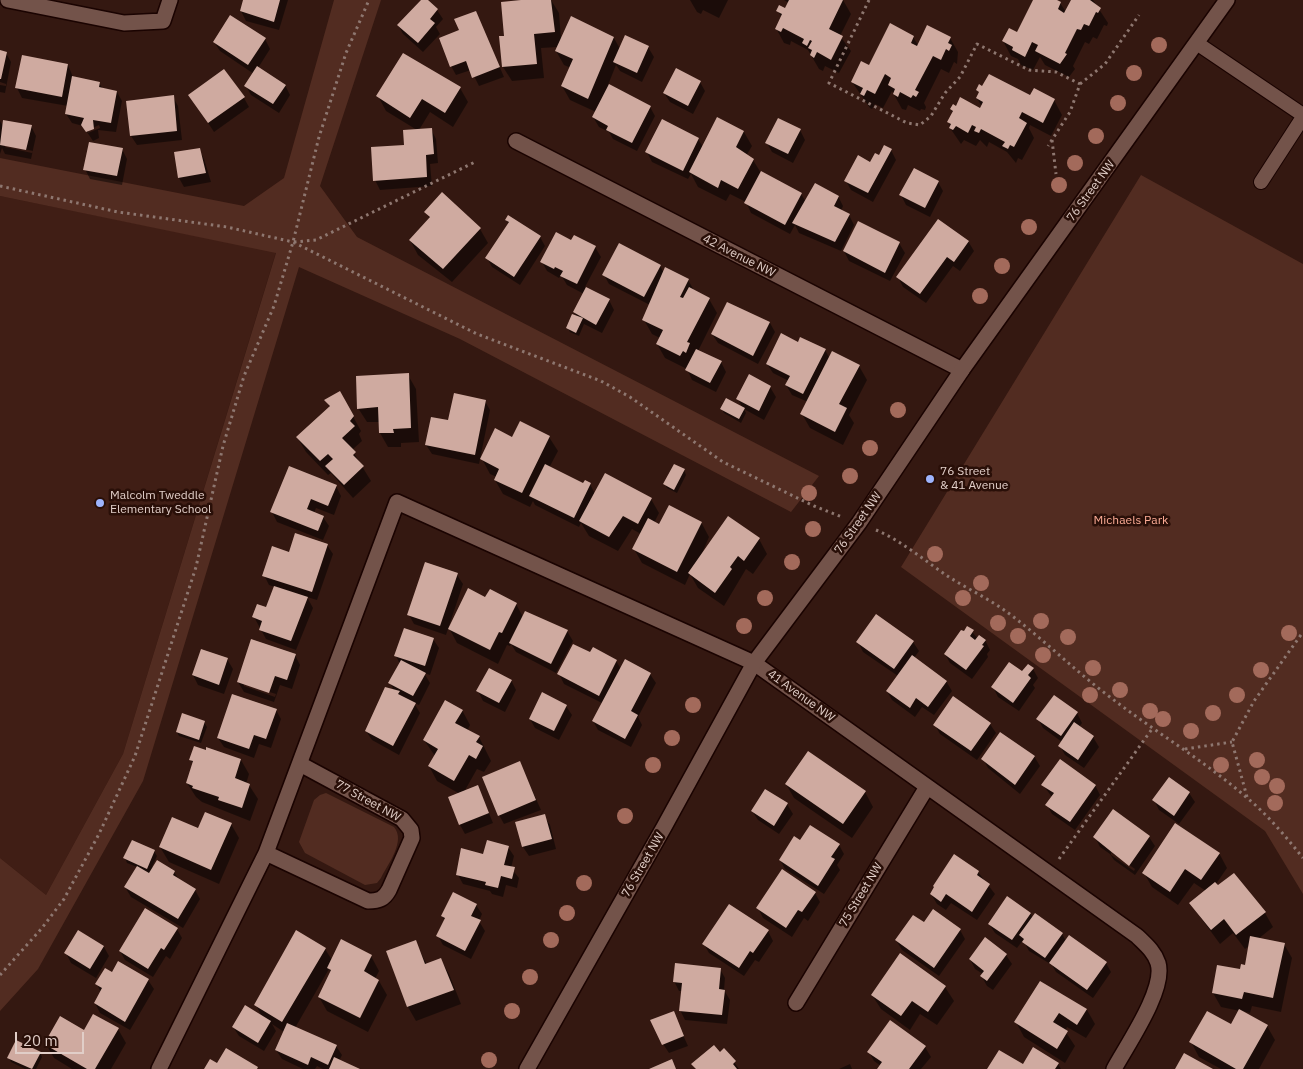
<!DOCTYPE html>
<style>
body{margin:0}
#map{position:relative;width:1303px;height:1069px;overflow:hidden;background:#341811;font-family:"IBM Plex Sans",sans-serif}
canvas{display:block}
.scale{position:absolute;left:15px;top:1032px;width:69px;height:22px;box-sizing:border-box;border:2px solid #e1cec8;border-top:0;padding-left:6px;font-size:15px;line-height:18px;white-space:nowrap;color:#e1cec8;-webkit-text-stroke:4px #290f08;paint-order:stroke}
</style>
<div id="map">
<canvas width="1303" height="1069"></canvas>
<div class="scale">20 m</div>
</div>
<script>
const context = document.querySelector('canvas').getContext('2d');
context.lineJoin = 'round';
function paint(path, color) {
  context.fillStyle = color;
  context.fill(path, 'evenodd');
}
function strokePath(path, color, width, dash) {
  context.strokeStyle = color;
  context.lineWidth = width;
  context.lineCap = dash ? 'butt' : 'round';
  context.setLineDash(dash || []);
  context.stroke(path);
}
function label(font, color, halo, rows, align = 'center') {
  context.font = font + ' "IBM Plex Sans",sans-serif';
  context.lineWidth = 5;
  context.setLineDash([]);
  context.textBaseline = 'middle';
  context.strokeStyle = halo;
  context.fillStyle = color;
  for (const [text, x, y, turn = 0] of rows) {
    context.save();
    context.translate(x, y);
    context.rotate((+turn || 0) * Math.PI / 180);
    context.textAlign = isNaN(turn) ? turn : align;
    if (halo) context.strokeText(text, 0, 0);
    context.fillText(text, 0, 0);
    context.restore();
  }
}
paint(new Path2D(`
 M0,196L276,252L123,754L46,895L0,858Z`), '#401e15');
paint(new Path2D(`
 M334,0H381L320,186L357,237L819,476L791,512L460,339L299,267L143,781L38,969L0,1011V858L46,895L123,754L276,253L0,196V158L244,206L284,178Z
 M1141,175L1303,264V894L1265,831L901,567Z
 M326,793L394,827C406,841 388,864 381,878L377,883L365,885L305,853L299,842L314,800L320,795Z`), '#522c21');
paint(new Path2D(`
 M244,0H288L279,30L246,21L241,11Z
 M423,0L437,10L443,19L436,27L440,34L423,52L403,34L398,25Z
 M534,0H551L559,13L561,39L572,18L614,38L620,49L648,47L654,57L642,82L620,71L616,65L608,85L650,107L655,116L637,151L613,139L609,132L599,127L593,117L596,112L570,100L562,86L571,68L564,65L556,51L558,47L541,48L544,78L512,81L503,67L500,37H505Z
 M690,0H728L719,18L703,10L701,14L697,12Z
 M784,0H843L851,14L840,36L851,51L839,73L825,66L823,71L819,69L808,50L791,41L790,45L784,43L776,28L782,18L778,11L786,10L789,3Z
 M1034,0H1055L1060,3L1066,12L1072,0H1093L1108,23L1107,26L1104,25L1097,39L1093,37L1089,44L1085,42L1073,66L1075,69L1069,77L1045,65L1040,57L1033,70L1021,65L1018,59L1011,56L1003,41L1017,33Z
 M476,12L504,77L479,86L471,70L456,75L451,66L460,31Z
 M913,37L918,45L950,38L958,52L957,64L954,62L949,73L941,69L924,103L926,107L925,110L921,109L920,111L908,105L906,110L902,109L892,91L883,108L875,104L872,109L870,108L852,82L869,67Z
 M265,39L270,49L258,68L285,85L290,95L279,113L251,95L246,86L254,74L220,51L214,42Z
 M0,52L6,53L11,62L5,93L0,92V85L6,86V84L0,82Z
 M68,65L73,77L99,83L103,89L117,92L122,101L116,132L98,130L99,138L93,141L83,126L72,123L66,114L68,106L22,98L17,88ZM99,125L100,128L88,133V130Z
 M700,82L705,91L693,114L670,102L664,93Z
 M460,88L468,102L453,127L430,112L419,130L431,129L436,139L438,163L430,164L432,186L380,190L375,180L417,130L386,111L378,96Z
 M978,90L1054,100L1062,115L1051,136L1030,125L1029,128L1034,138L1022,160L1018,158L1016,163L1007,152L989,142L987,147L980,140L976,146L964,140L961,144L950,128L949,122L953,113L951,109L956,107L981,109L982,107L977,98L980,94Z
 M190,95L244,98L249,107L214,132Z
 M173,97L178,106L182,140L137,145L131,136Z
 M718,119L744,132L752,146L746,156L753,160L761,173L801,194L806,202L838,196L843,206L841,211L849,215L854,225L841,251L799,233L795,225L790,234L751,213L746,202L730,194L726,201L698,187L691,174L688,179L652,162L647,152L698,139L703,147Z
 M0,121L3,126H31L36,136L31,159L5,154L2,148L0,154ZM5,145L33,151L32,153L5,147Z
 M800,130L805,140L793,163L772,152L767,143Z
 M122,149L127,159L122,185L90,179L85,169Z
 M199,149L204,159L211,182L184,187L179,178Z
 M891,150L896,160L873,202L851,190L846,181Z
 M938,182L943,191L930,217L906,205L901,195Z
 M426,212L480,229L488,243L452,282L418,255L410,240L430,219Z
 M506,220L540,237L545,246L520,285L492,267L487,258L509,224Z
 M574,237L595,247L601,257L585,287L609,300L614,310L602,333L584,324L579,336L570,332L568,328L577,317L574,312L584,294L567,285L561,275L559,278L547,271L542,262L572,242Z
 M968,241L974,251L960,271L953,266L926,303L903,287L898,277Z
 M899,243L905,253L890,281L849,261L844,251Z
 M660,266L664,273L688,280L695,292L709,299L717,313L698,351L721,362L726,372L716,392L692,380L687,369L665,358L657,344L660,338L652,334L644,320L650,305L609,284L604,275Z
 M748,312L770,323L775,332L758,364L718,343L712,334Z
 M825,350L830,359L859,366L867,380L849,415L854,423L843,445L810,428L802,414L808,402L792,395L786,385L789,381L773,373L767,364Z
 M408,375L416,389L419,442L401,443V447H388L380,433V422H367L358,408Z
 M749,376L770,387L776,397L764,420L744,409L746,413L741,423L724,413L722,409H743L738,399Z
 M340,393L361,431L359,434L362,441L352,450L371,481L353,498L331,473L328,475L306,452L297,437L330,408L326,400Z
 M485,401L490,410L479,464L432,454L426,445L449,422Z
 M549,437L558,451L549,468L584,485L590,484L595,494L651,499L659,513L654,523L660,526L701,522L709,537L700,558L759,539L767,554L753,574L746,569L724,606L698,588L690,574L685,585L642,563L634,549L641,534L632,529L618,551L589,536L581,523L579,527L535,505L533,501L530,507L503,494L495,480L497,477L490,474L482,459L513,438Z
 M684,470L686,475L677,493L667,488L665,484Z
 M336,486L341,496L334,515L316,508L314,513L323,517L329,526L323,540L277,522L272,512Z
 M327,545L333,554L317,600L307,597L313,608L296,650L266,639L254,617L267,609L275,587L269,585L264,575L289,554Z
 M457,575L463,584L446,635L414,624L409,615Z
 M486,599L516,604L523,617L567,631L573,641L556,673L516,652L511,644L510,646L507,645L498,664L457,643L449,628Z
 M968,627L978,639L985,640L990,650L987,654L988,657L972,679L950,663L945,654Z
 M433,639L439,648L430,675L424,673L430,683L419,705L414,703L420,713L399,755L372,740L366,731L393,688L390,683L400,664L396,656Z
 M858,642H913L919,651L914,658L946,681L952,691L934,715L922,707L915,717L892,700L887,691L898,676L863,652Z
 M591,654L616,661L621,669L650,674L656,683L638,717L642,725L631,747L598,730L593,721L602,703L564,684L559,674Z
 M295,655L300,665L292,689L280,685L274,702L244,692L238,682ZM244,684L276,694L275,697L244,686Z
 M227,659L233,669L224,694L198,685L193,675Z
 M1033,669L1038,678L1033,685L1035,688L1019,711L998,697L993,687Z
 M511,680L516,690L505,712L483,701L478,691Z
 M566,706L572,715L559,740L535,728L530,719Z
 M276,710L281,719L271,748L259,744L254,758L224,747L218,738Z
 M462,710L470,725L467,731L479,737L491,761L484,772L477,769L464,792L478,787L493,823L465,834L460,825V794L437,781L429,766L435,756L424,740Z
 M1077,713L1082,723L1079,727L1093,737L1099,747L1084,768L1065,755L1060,746L1062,742L1043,728L1038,719Z
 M204,722L207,727L201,743L179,736L177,732Z
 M990,724L996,733L977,760L940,734L935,725Z
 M808,753L865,792L873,807L852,838L794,798L786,784Z
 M1034,756L1040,766L1020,794L988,768L983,759Z
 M191,760H241L249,774L246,784L249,785L258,799L250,821L202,802L196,797L187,783L194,765Z
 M520,763L541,810L504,824L499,815Z
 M1043,785H1095L1100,795L1075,830L1052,814L1047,805L1052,797Z
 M765,790L787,804L793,814L779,834L758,820L752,811Z
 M1189,793L1195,802L1179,824L1159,810L1154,800Z
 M544,816L550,825L556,849L529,856L523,847L516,823Z
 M231,824L239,838L219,884L169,862L160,847L199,830Z
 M1095,837H1149L1155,846L1135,875L1114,860L1110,854L1100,847ZM1111,852L1135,869L1134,871L1111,855Z
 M132,841L154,851L157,856L152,867L174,872L179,880L195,890L200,899L183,928L131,897L125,887L137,867L127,863L125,858Z
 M800,842L839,845L844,854L837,865L840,870L824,894L785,869L780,860Z
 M508,847L514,856L511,868L519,878L517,888L506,885L503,897L492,894L490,891L463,884L458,875L484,855Z
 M1219,853L1227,868L1216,884L1265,913L1273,927L1258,939L1284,944L1292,958L1281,1012L1252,1006L1250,1013L1242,1011L1267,1026L1275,1040L1259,1069H1221L1199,1057L1191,1042L1231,1026L1240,1011L1221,1007L1213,993L1246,967L1250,945L1245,949L1233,933L1220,944L1190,903L1206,891L1194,883L1178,905L1152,887L1144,873Z
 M978,872L995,894L977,920L951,903L946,910L937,904L931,894Z
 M815,893L820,902L808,921L804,918L792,937L763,918L758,908Z
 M476,905L482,914L479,921L485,931L471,959L443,945L438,936L445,921L442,916Z
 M1030,913L1033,918L1062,934L1066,941L1106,963L1111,972L1093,998L1056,972L1052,965L1029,951L1023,940L1017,948L995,933L989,924Z
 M924,923L960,930L965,939L939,976L902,950L896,940Z
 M177,929L182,938L170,959L166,956L153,977L125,960L120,951Z
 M768,931L773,941L759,962L755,960L744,976L709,953L704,944Z
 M985,939L1006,955L1012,964L993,990L987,986L982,977L983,974L975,969L970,959Z
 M415,941L427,965L441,960L449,974L461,1004L416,1021L408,1007L387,952Z
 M104,947L109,956L96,978L71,963L66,953Z
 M325,949L332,960L371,956L379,971L375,979L379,981L387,995L368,1032L327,1011L319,997L331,973L329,969L295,1028L336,1046L342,1055L339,1061L357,1069H323L317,1066L315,1069H303L282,1059L276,1050L284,1032L272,1024L276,1031L264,1051L239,1036L233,1027L262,1017L256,1005Z
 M900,955L945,987L954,1001L937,1025L920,1014L910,1030L881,1009L872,995Z
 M720,969L725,978L724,990L730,1000L727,1024L685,1020L680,1010L682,991H679L674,981Z
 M112,973L148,980L154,989L130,1030L100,1013L95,1003L101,993L97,984Z
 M1041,983L1087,1010L1095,1024L1086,1038L1067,1027L1065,1031L1075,1046L1065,1063L1024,1037L1016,1022Z
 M673,1013L688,1046L669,1053L663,1044Z
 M891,1022L925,1047L931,1057L921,1069H878L881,1066L874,1061L869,1052Z
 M118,1029L126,1043L111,1069H72L54,1058L46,1044L85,1031Z
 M40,1053L42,1057L36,1069H25L11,1062L9,1058Z
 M720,1054L734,1062L739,1069H696L693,1064Z
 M850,1064L852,1069H839Z
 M1058,1064L1061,1069H988L1023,1066Z`), '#0007');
paint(new Path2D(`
 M243,0H280L274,22L240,11Z
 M421,0H428L438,9L430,19L435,23L418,43L397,25Z
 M521,0H551L555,32L534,34L537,64L502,67L499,36H504L501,2Z
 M789,0H843L829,29L843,36L831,60L817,52L814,58L810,55L812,50L808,48L812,41L810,40L807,46L802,43L804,39L783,28L781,32L775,29L782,14L776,11L779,5L785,8Z
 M1033,0H1057L1061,2L1058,9L1064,13L1071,0H1090L1101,8L1098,13L1096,12L1089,26L1084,24L1081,30L1077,29L1065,53L1067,54L1060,64L1035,51L1038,45L1032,42L1025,57L1012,50L1013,47L1002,41L1009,28L1017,32Z
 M476,11L500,67L472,78L466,61L450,67L439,38L459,30L454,19Z
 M230,15L266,38L248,65L213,42Z
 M571,16L614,37L588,99L561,86L573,59L555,51Z
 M890,23L914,36L911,43L917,46L927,25L951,37L948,43L952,45L949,51L946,49L941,60L933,56L915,90L919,92L916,97L913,95L911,98L900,92L898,97L893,94L895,89L888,85L891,78L885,74L875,94L867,90L864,96L860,94L863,88L851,82L861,61L869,65Z
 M625,35L649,46L637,73L613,62Z
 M0,50L7,52L1,79H0Z
 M403,53L461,87L445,113L422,99L410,118L376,96Z
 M22,55L68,64L62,97L15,88Z
 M257,66L286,85L273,104L244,86Z
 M676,68L701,81L688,106L663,93Z
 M224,69L245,97L208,123L188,95Z
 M989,74L1030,95L1034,88L1055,99L1043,123L1022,112L1019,118L1027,123L1014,147L1010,145L1008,149L1002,146L1005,142L981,129L979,133L974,131L976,127L972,125L968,133L956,126L953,130L949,128L951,124L947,122L953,111L950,109L953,104L956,106L960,97L980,108L983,102L976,98L979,92L976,90L979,84L982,86Z
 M72,76L100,82L99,87L117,91L111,123L93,120L94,129L86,132L81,125L84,118L65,114Z
 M609,84L651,106L632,143L606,130L608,126L592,117Z
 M174,95L177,131L130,136L126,101Z
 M717,117L744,131L736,147L754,159L738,189L721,180L718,188L689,172Z
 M778,118L801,129L788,154L765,143Z
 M662,119L699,138L683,171L645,152Z
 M3,120L32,125L26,150L0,145Z
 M432,128L434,154L426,155L427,177L373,181L371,147L404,145L403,130Z
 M89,142L123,148L117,176L83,170Z
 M884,145L892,149L868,193L844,181L858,155L870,162L875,153L879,155Z
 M200,148L206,173L178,178L174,152Z
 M914,168L939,181L925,208L899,195Z
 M761,171L802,193L785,225L744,203Z
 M815,183L839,196L834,206L850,214L835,242L792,223Z
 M442,192L481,228L443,269L409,240L430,217L424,212Z
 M508,215L541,236L514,277L485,258L509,222L505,220Z
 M938,219L969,241L954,262L947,257L920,294L896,277Z
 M858,221L900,242L885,273L843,251Z
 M556,232L571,240L574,235L596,246L577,284L560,276L563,271L555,267L554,269L540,262Z
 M619,243L661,265L644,297L602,275Z
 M665,267L689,279L680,297L683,298L689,287L710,298L687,342L690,343L686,353L683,351L680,356L656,344L663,330L642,320Z
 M586,287L610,299L596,325L573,312Z
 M727,302L770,322L753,356L711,334Z
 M572,314L583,318L576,333L566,328Z
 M781,333L798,342L800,337L826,349L803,394L785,385L790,376L766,364Z
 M696,349L722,361L710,383L685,370Z
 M832,351L860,365L839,404L847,408L835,432L800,414Z
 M409,373L411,428L393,429L394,433H379L378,407L357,409L356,376Z
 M749,374L771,386L759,411L736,399Z
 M340,391L354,416L350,421L355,426L342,438L356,452L353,455L364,466L344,485L325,466L333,459L328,454L320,461L296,437L330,406L324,400Z
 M454,393L486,400L475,455L425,445L431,417L448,420Z
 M726,398L745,408L739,419L720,409Z
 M520,421L550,436L522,493L494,480L499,469L480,459L495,428L512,437Z
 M545,464L583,483L585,480L591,483L574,518L529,496Z
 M674,464L685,469L674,490L663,484Z
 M289,466L337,485L328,506L311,499L307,509L324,516L318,531L270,512Z
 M605,473L652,498L638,524L623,516L609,537L579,521Z
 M669,505L702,522L677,572L632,549L648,518L659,524Z
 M728,516L760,538L744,561L738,556L730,567L732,569L715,593L688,573Z
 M295,533L328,544L312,592L262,576L272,546L289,552Z
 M425,562L458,573L440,626L407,615Z
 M274,586L308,597L291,641L259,630L262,621L252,617L257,604L266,607Z
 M468,588L485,597L490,589L517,603L502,633L499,632L490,650L448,629Z
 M525,611L568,630L551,664L509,643Z
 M876,614L914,641L894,669L856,642Z
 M967,626L974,630L970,636L975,640L979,635L986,640L982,645L984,646L966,670L944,654L961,630L964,631Z
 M404,628L434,638L425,666L394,656Z
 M251,639L296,654L287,680L275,676L269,693L237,682Z
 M573,644L590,652L593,647L617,660L599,696L557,674Z
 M201,649L228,658L219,685L192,675Z
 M912,655L947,681L928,707L916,698L910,708L886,691Z
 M625,659L651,673L631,711L638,715L625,739L592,721Z
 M401,660L426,673L413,696L388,683Z
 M1009,662L1022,671L1028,664L1034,668L1028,675L1031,678L1013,703L991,687Z
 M489,668L512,680L499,703L476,691Z
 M385,687L400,691L398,694L416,703L393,746L365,731Z
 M542,692L567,705L554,731L529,719Z
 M232,694L277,709L266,739L254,735L249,749L217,738Z
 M1054,695L1078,712L1061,736L1036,719Z
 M953,696L991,723L971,751L933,725Z
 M445,700L463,710L455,723L480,736L476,742L483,746L476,759L469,755L454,781L428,766L438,749L423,740Z
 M182,713L205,721L199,740L176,732Z
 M1074,722L1094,736L1078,760L1058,746Z
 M1000,732L1035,756L1015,785L981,759Z
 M194,746L206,750V747L241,759L235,778L250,784L242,808L218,800L219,797L192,788L193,786L186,783L193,761L189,760Z
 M808,751L866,791L843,824L785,784Z
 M1060,759L1096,785L1070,822L1045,805L1054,793L1041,785Z
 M520,761L536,800L498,816L482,777Z
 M1169,777L1190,792L1174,816L1152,800Z
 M478,785L489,813L459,825L448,797Z
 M765,789L788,803L774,826L751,811Z
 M1113,809L1150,836L1129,866L1093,837Z
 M205,812L232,823L211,870L159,847L172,817L198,828Z
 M545,814L552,839L522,847L515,822Z
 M1175,823L1220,853L1201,880L1185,869L1170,892L1142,873Z
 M810,825L840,844L831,857L835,859L818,886L779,860L794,836L800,840Z
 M132,840L155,850L147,869L123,858Z
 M487,840L509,846L504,865L515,867L512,879L501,876L498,888L485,885L486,882L456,875L461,848L483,854Z
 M954,854L979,871L977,875L990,884L972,912L946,894L941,902L930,894L934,887L933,886Z
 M157,860L175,871L173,875L196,889L178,919L124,887L137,866L149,873Z
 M782,869L816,892L802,912L798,910L786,928L756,908Z
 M1234,873L1266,912L1236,935L1224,919L1211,930L1189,903L1215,882L1218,885Z
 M453,892L477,904L471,916L481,920L465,951L436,936L445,918L441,916Z
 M1007,896L1031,913L1012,940L988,924Z
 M729,904L769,930L753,953L750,951L739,968L702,944Z
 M145,908L178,928L164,950L161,948L148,969L119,951Z
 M933,909L961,929L934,968L895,940L913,915L924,922Z
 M1035,913L1063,933L1045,958L1022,942L1024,939L1019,935Z
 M78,930L104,946L90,969L64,953Z
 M296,930L326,948L282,1022L254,1005Z
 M1069,935L1107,962L1087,990L1049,963Z
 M1250,936L1285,943L1273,998L1244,992L1242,999L1212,993L1217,965L1240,969L1241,964L1245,965Z
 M985,937L1007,954L987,981L980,976L984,971L969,959Z
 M341,939L372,955L364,971L379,980L360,1018L318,997L331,970L327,968Z
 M416,940L425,964L441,958L454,990L407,1007L386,951Z
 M900,953L946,986L928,1012L912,1001L901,1016L871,995Z
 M118,961L149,979L125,1022L94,1003L102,988L95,984L105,968L112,972Z
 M675,963L721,968L719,989L725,990L722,1015L679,1011L682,983L673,982Z
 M1040,981L1087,1009L1077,1025L1059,1013L1053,1022L1068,1031L1057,1049L1014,1022Z
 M245,1005L271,1021L258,1043L232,1027Z
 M1239,1009L1268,1025L1243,1069H1236L1189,1042L1207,1011L1231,1024Z
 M674,1011L684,1036L662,1045L650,1020Z
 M93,1014L119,1028L95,1069H87L44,1044L60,1016L84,1030Z
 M890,1020L926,1046L909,1069H877L882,1062L867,1052Z
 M287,1023L337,1045L328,1065L311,1057L308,1065L275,1050Z
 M16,1040L41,1052L32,1069L7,1058Z
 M714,1045L720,1052L724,1048L736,1061L733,1064L737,1069H696L691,1064Z
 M1033,1047L1059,1063L1055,1069H987L999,1050L1023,1064Z
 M226,1048L258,1067L257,1069H204L210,1059L217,1063Z
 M1184,1053L1213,1069H1175Z
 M334,1057L360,1069H329Z
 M672,1059L676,1069H649Z`), '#cfaaa0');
const lane = new Path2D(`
 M1198,44L1303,115
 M1261,182L1303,117`);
const street = new Path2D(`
 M8,0L124,23L163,21L170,0
 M516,141L962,370
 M266,853L368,901C379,901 384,899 389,890L412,838L411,830L402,819L300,764
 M796,1003L927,787
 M159,1069L266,853L397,502L754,663L1137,936C1145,944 1154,951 1158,963C1166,989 1127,1045 1114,1069`);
const secondary = new Path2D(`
 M527,1069L664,827L754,663L859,523L962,370L1227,0`);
strokePath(lane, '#1a0301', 16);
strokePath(street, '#1a0301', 18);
strokePath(secondary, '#1a0301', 18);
strokePath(new Path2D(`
 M869,0L829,83L907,123L920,125L931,116L945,93L960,77L977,44L1029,70L1056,72L1080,84L1070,112L1048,146
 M1080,84L1105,64L1139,15
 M1052,140L1056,174
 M0,186L118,212L227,227L293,242L477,334L601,381L630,397L723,462L814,506L842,517
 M294,242L316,240L477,161
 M876,530C902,541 925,561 949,577C968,589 989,599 1007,612C1042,638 1072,668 1106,694C1152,730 1202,759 1246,797C1268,815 1286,837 1303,858
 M1185,749L1232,742
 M1247,797L1232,742L1254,701L1303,632
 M1059,859L1152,729
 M0,975L42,928L64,899L99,834L135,756L196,567L223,446L244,376L274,306L293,242L319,137L346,53L369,0`), '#8e7770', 3, [2.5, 4]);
strokePath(lane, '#73534a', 14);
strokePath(street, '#73534a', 15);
strokePath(secondary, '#73534a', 15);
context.fillStyle = '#a36a5b';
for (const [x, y] of [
 [1159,45],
 [1134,73],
 [1118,103],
 [1096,136],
 [1075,163],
 [1059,185],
 [1029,227],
 [1002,266],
 [980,296],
 [898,410],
 [870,448],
 [850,476],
 [809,493],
 [813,529],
 [935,554],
 [792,562],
 [981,583],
 [765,598],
 [963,598],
 [1041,621],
 [998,623],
 [744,626],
 [1289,633],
 [1018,636],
 [1068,637],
 [1043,655],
 [1093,668],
 [1261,670],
 [1120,690],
 [1090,695],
 [1237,695],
 [693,705],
 [1150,711],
 [1213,713],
 [1163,719],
 [1191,731],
 [672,738],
 [1257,760],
 [653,765],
 [1221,765],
 [1262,777],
 [1277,786],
 [1275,803],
 [625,816],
 [584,883],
 [567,913],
 [551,940],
 [530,977],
 [512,1011],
 [489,1060]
]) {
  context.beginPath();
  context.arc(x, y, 8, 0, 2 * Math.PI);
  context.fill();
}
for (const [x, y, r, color] of [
 [930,479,5,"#9eb4fd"],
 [100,503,5,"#9eb4fd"]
]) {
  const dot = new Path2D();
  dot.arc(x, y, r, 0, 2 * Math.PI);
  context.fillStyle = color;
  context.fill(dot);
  strokePath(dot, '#290f08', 2);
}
label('12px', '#e1cec8', '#290f08', [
 ["76 Street NW",1091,191,-54],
 ["42 Avenue NW",739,256,27],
 ["76 Street NW",858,523,-55],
 ["41 Avenue NW",801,696,36],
 ["77 Street NW",368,801,29],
 ["76 Street NW",643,865,-60],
 ["75 Street NW",861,895,-59]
]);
label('12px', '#e1cec8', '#290f08', [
 ["76 Street",940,472],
 ["& 41 Avenue",940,486],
 ["Malcolm Tweddle",110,496],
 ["Elementary School",110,510]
], 'left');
label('12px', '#fdad97', '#290f08', [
 ["Michaels Park",1131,521]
]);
</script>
